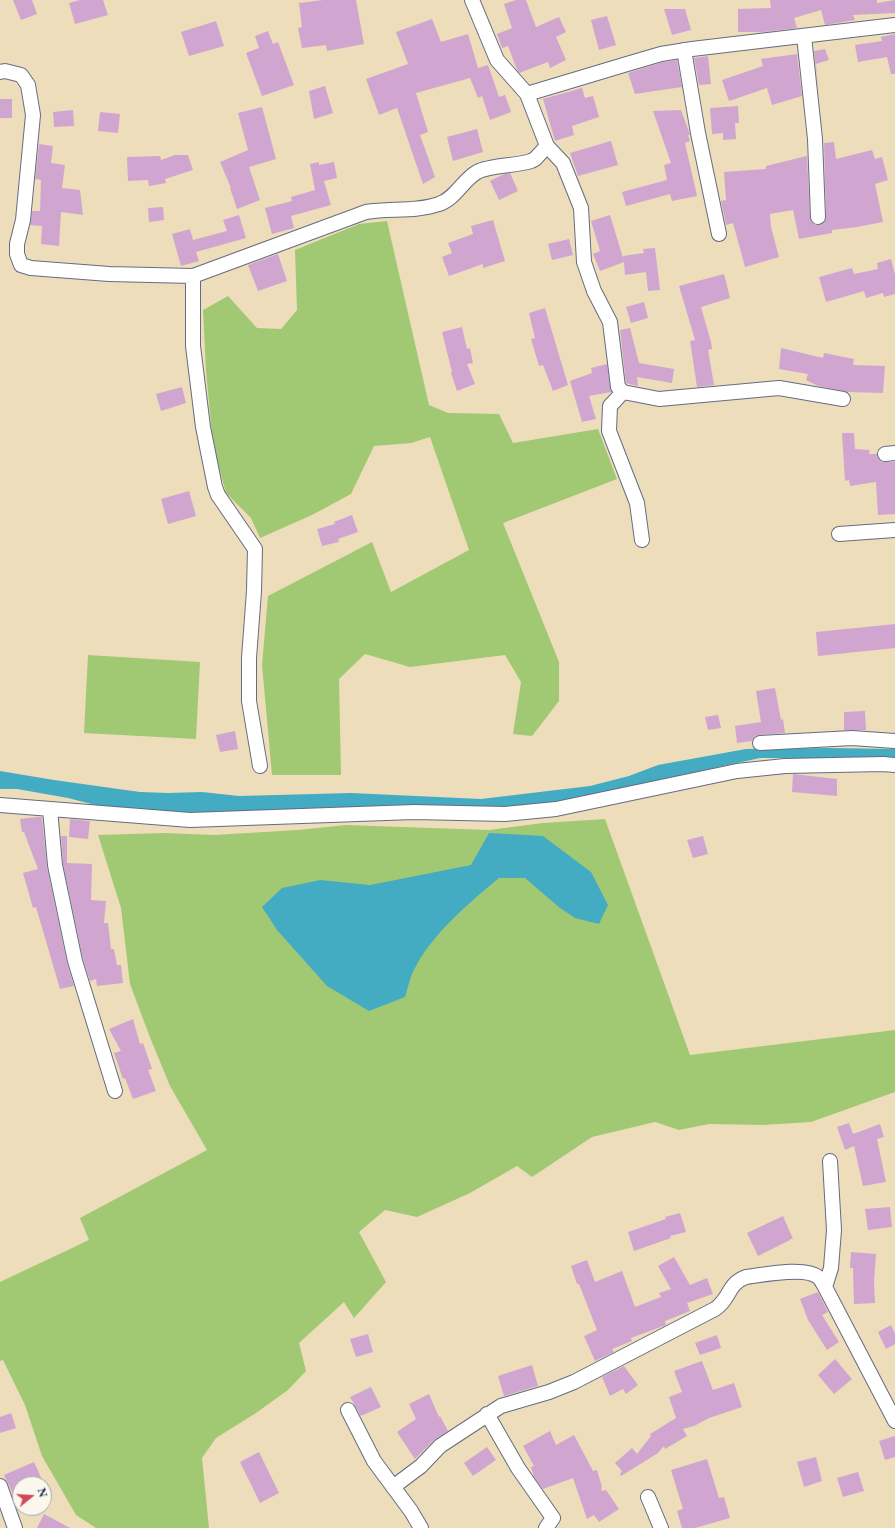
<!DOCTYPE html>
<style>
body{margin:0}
#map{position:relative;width:895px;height:1528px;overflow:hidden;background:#edddbb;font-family:"EB Garamond",serif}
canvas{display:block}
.north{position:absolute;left:12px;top:1476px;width:40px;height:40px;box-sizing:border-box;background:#fbf7ec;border:1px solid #a1a7b3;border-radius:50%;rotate:72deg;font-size:11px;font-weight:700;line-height:16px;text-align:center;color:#1b2f5e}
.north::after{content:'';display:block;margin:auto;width:14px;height:18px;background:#d1495b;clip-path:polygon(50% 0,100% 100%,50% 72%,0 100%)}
</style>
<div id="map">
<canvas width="895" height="1528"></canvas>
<div class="north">N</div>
</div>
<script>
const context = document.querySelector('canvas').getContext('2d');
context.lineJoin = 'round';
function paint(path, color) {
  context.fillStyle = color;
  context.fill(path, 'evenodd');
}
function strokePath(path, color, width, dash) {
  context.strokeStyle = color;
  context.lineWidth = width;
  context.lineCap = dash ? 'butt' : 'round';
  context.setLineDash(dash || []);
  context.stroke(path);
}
paint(new Path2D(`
 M387,221L429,405L448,413L499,414L513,443L598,429L617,479L503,523L559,662V701L532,736L513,734L521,682L505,655L410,667L365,654L339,679L341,775H272L262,665L268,596L372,542L391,592L469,550L430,437L411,443L374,446L351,494L312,515L260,538L251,518L226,493L213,445L206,371L203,310L228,296L257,328L281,329L297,310L295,250L359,224Z
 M88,655L200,662L196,739L84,733Z
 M605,819L690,1055L895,1030V1092L811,1122L763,1125L709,1124L679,1130L655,1122L592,1137L532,1177L517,1166L470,1193L417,1217L385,1210L359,1232L386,1282L354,1318L344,1302L299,1343L306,1371L288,1390L256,1413L216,1438L202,1458L209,1528H96L76,1515L42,1456L25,1405L3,1360L0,1361V1282L89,1240L80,1218L207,1150L170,1086L151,1040L130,984L121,908L98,835L164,833L214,835L298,830L346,825L489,830L543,823Z`), '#a1c974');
paint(new Path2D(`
 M826,748L895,749V758H760L568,800L521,806L463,808L348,807L300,811L214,814L164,813L134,808L103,807L68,798L17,789H0V771L54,780L140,792L168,793L202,792L239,796L351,793L481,799L590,786L629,776L658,765L746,749Z
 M489,833L543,836L591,872L608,905L599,924L575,918L560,908L525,878H499C469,903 433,933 415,968C410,976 408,988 405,997L369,1011L327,986L277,930L262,907L282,888L320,880L370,885L471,865Z`), '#43acc3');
paint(new Path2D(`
 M13,0H32L37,14L21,20Z
 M80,0H103L108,15L75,24L69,3Z
 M323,0H356L364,44L327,51L326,45L302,48L298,28L302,27L299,3Z
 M516,0H526L536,27L559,17L566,32L556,37L566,60L550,68L548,62L519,73L517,70L508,46L502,48L497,34L512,28L504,4Z
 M770,0H877V3L895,0V13L853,15L855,20L825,25L821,10L794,18L797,28L764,32H738V9L771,8Z
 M664,9H685L691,30L672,35Z
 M607,16L616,45L599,50L591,20Z
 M432,19L441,42L468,34L478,68L488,65L499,97L505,95L511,112L490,120L482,96L478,98L470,78L416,93L428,132L420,135L435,177L423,184L397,108L379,115L366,79L408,64L396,32Z
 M216,21L224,46L189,56L181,32Z
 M268,31L273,44L278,42L294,85L262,96L246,53L259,48L255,36Z
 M895,34V74H891L887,57L858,62L855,45L882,41L881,37Z
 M825,49L829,60L816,64L819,96L814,51Z
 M797,54L802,96L772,105L767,88L729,101L722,80L763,66L761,59Z
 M708,56L711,84L699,85L694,58Z
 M677,60L682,87L635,94L628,73L663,62Z
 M325,86L333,113L314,119L309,91Z
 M582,88L585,98L593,96L599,117L572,126L574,135L555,141L543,99Z
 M0,99H12V118H0Z
 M738,106L739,123H735L736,139L723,140V133L712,134L710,108Z
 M262,107L276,159L249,167L260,200L237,209L230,188H231L220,162L248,150L238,113Z
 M73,110L74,126L54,127L53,112Z
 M681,110L689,132L690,135H688L690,141L685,143L697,196L672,201L670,194L626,206L622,192L667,180L664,165L671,163L653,111Z
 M100,112L120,114L118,133L98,131Z
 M477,129L483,152L453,161L447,137Z
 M611,141L618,165L578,176L570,153Z
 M834,142L836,159L872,150L875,159L882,157L888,180L875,184L883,222L857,227L832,230V233L799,239L793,210L770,214L771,227L779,257L745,267L733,223L726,225L721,201L726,200L724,172L766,169V166L807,156L810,218L814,224L819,225L825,221L826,217L824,143Z
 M39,144L53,146L51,163L65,165L62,188L80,190L83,215L61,212L59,246L41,244L42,226L30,225L32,211H40L41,180L35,179Z
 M175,155H188L193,170L165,179L166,183L149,186L148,180L128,181L127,157L160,156L161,160Z
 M319,162V165L334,162L337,178L324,181L331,205L291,216L294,228L272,234L265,208L292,201L291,197L315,190L310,164Z
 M510,173L518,191L499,200L490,181L504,174Z
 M163,207L164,220L149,222L148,208Z
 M239,215L246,238L196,252L199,261L181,266L172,234L190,229L193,240L227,231L223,220Z
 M610,215L624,261L623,256L644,253L643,249L655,248L660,290L648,291L646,272L625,275L624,262L600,271L593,254L600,251L591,221Z
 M493,220L505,261L483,268V264L449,276L442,257L452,253L448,243L473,234L471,226Z
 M569,239L573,255L552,260L548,244Z
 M278,254L287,281L258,291L248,265Z
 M891,259L895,275V294L884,297L883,293L866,298L864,291L826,302L819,277L852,268L854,274L878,269L877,263Z
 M724,274L730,298L701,307L711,342L712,349L708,350L714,385L697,387L690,341L695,340L679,286Z
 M644,302L648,318L631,323L626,307Z
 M545,308L568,385L553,391L543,365L539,366L531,339L535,338L529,313Z
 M462,327L467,349L470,348L473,363L467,364L475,384L457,391L451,373L452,372L442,332Z
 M630,328L639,363L674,369L672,383L637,377L638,386L626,383L620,330Z
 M781,348L823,358L824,353L854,359L853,365L885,366L883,393L848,392L818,386L806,380L808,374L779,369Z
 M607,364L611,392L589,396L596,419L582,422L570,381L592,373L591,368Z
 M182,387L186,403L161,411L156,394Z
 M842,433H854L855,449L870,450L869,454H877L878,459L882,462H895V514L878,515L876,482L850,486L849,480L845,481Z
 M189,491L196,516L168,524L161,499Z
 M352,515L358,532L338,539L339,542L322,546L317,529L335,524L334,522Z
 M895,624V648L818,656L816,632Z
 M775,688L781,720L783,719L785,733L759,735L755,736L752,741L737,743L735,726L761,722L756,691Z
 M865,711L866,730H844V712Z
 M718,715L721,728L708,730L705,717Z
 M235,731L238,749L220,752L216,735Z
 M793,774L837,779V796L792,792Z
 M38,817H42L47,867L67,963L74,986L60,989L36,907L33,908L23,873L38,869L24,832H22L20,819Z
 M70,819L90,821L88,839L69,837Z
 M61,836H67V863L92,864L91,900L106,901L104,923H108L111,949H114L117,965H121L123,983L97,986L96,979L90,981L83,959L63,864Z
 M703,836L708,854L693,858L687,840Z
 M133,1019L140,1044L143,1043L152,1069L148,1070L156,1091L133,1099L125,1078L123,1079L114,1053L121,1051L109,1029Z
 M849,1123L853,1134L880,1124L884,1137L877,1139L886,1182L863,1186L854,1146L845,1150L837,1127Z
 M890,1207L892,1227L868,1230L865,1209Z
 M680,1213L686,1232L670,1236L671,1238L634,1251L628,1232L666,1219L665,1217Z
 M783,1216L793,1239H790V1240L758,1256L747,1233Z
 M851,1252L876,1254L874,1282L875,1303L854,1304L853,1268H850Z
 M674,1257L690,1285L707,1278L713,1294L687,1303L690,1311L665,1321L666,1325L631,1338L632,1341L612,1349L614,1352L595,1361L584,1336L597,1330L579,1284H577L571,1266L587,1260L595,1282L622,1271L635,1307L661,1297L659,1293L671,1289L658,1266Z
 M818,1292L828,1312L822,1315L839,1342L827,1350L808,1320L800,1299Z
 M891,1325L895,1334V1344L886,1349L878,1332Z
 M368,1334L373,1352L356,1357L350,1339Z
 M717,1335L721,1348L700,1355L695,1343Z
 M835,1359L852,1379L834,1394L818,1375Z
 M702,1361L713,1390L734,1383L742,1407L709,1418L694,1426L683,1429L687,1436L665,1449L664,1446L658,1453L621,1476L620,1474L622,1471L615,1463L632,1448L637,1454L651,1436L650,1434L676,1418L669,1397L682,1392L674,1371Z
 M532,1365L538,1386L504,1396L498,1376Z
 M624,1366L638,1385L626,1394L623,1389L610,1396L602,1377Z
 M371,1387L381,1407L361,1416L350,1397Z
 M429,1394L439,1417L440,1416L448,1431L434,1440L415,1459L397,1432L416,1419L409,1404Z
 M11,1413L16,1428L0,1433V1417Z
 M550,1431L556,1445L574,1435L593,1471L597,1470L602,1487L601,1488L602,1491L606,1490L619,1509L599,1522L594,1515L587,1519L573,1478L543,1489L534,1477L531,1467L534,1466L523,1446Z
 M895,1436V1457L885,1460L879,1441Z
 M487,1447L496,1460L473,1476L464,1463Z
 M259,1452L279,1493L260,1503L240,1462Z
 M816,1457L822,1481L804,1487L797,1462Z
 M707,1459L719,1498L724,1497L730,1518L695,1528H682L677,1511L683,1509L671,1470Z
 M34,1462L44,1484H20V1509L4,1475Z
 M858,1472L864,1491L843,1497L837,1478Z
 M44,1514L70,1528H37Z`), '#d0a6d0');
const street = new Path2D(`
 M472,0L497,60L527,94L547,146L563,163L581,208L584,262L594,291L610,322L618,387L623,392L659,399L779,388L843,399
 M804,36L815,139L818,217
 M684,50L698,133L719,234
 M0,72L5,71L21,75L28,85L33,115L23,220L17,244V254L21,265L31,268L109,274L193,276L366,212C390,208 416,212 439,204C455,199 463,180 477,172C490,165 516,166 531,161L535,159L547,146
 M527,94L627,64L661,54L692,49L895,25
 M193,276V346L203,427L215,487L218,495L255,549L254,591L249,658V701L260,766
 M623,392L610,406L609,431L637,503L642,540
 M885,454L895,453
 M839,534L895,530
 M760,743L852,738L895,741
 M0,805L190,820L414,812L505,814L556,809L737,771L785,766L883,764L895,765
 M50,809L55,865L75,961L115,1091
 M830,1161L834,1230L831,1268L825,1287L895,1421
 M348,1410L374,1461L411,1511L421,1528
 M487,1414L518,1468L553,1518L546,1528
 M0,1486L15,1528
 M393,1487L421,1466L440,1446L501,1406L549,1392L574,1382L715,1309C731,1298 727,1284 746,1277C762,1275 805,1266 818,1277C821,1279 823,1284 825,1287
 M648,1497L661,1528`);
strokePath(street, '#646c7f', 16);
strokePath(street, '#fff', 14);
</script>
